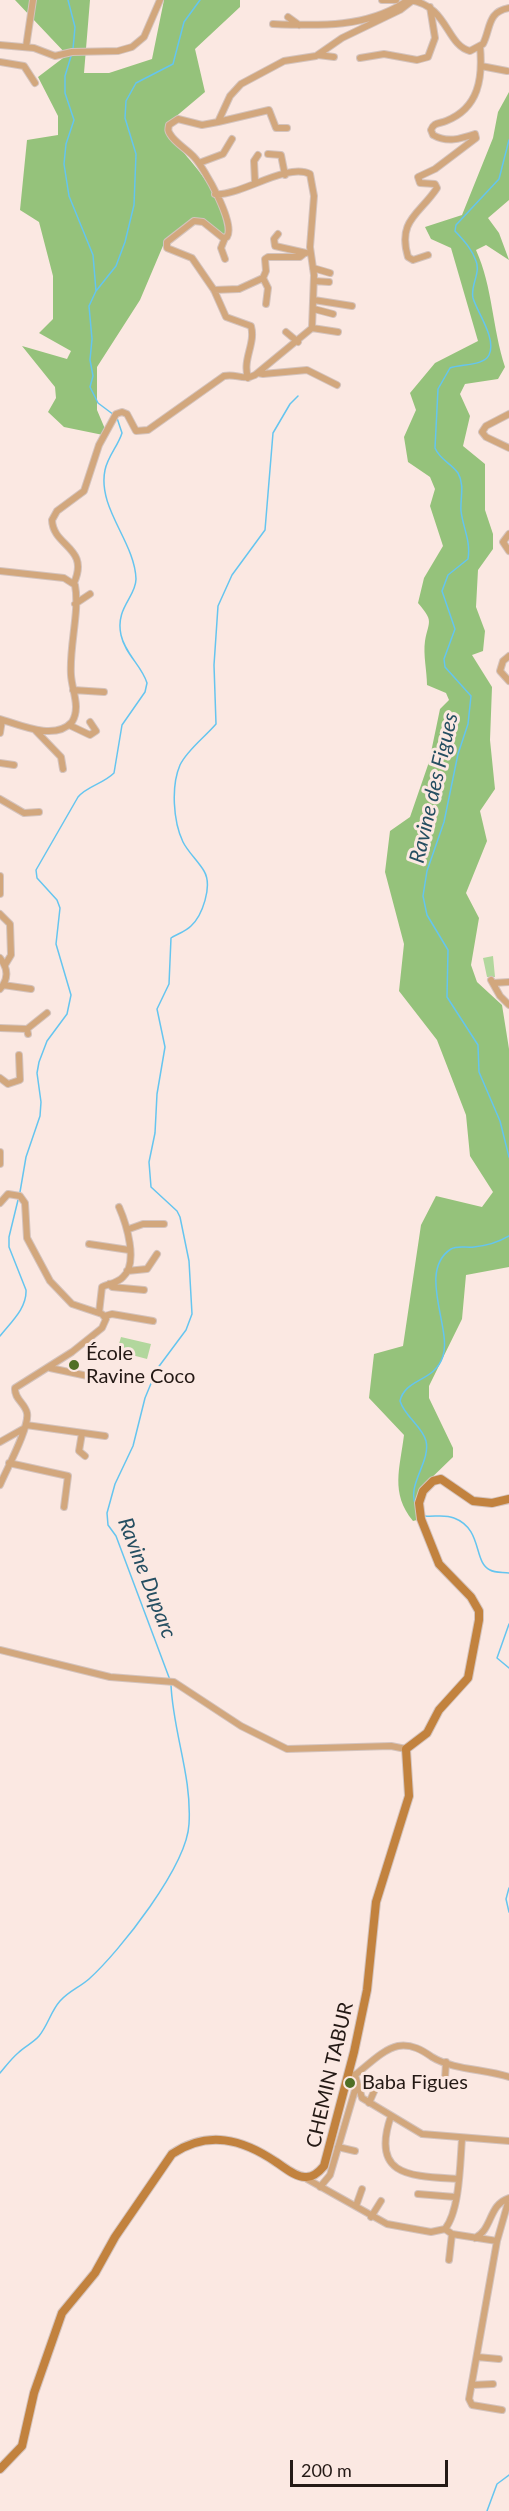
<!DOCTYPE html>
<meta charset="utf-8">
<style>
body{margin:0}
#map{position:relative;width:509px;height:2511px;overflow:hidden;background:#fbe8e2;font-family:Lato,sans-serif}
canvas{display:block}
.scale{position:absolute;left:290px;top:2460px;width:158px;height:27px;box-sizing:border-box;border:3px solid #241915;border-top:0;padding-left:8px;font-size:18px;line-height:21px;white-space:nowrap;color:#241915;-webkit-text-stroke:4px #fbe8e2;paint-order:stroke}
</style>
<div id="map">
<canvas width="509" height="2511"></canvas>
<div class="scale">200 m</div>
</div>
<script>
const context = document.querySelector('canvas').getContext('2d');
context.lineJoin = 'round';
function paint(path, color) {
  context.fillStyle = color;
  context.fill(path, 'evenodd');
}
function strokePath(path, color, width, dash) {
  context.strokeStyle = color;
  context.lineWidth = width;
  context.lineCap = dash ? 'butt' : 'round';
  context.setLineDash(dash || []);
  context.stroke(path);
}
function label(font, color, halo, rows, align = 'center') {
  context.font = font + ' Lato,sans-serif';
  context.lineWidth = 6;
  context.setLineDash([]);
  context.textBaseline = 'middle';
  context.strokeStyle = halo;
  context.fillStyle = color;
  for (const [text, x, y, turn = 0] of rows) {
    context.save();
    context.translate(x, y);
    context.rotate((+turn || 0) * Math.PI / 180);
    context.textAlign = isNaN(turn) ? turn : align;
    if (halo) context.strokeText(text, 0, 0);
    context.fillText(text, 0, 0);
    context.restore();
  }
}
paint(new Path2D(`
 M493,956L495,977H487L483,958Z
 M121,1337L151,1344L147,1359L117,1351Z`), '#b2d79d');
paint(new Path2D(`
 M15,0H90L84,73H109L152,59L164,0H240V7L195,49L205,92L167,124L166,134C188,156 231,203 225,236L205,220L193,218L165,241L140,300L97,367V410L108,436L64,427L48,412L56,398L55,387L22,346L67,359L71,351L39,333L53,319V276L39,222L20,210L27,140L58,135V116L38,77L67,55Z
 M509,92V200L488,218L499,233L509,260L486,245L476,250C493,288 492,328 505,367L498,379L465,384L460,394L470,416L463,446L485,464V510L493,534V549L478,570L476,607L485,631L483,651L472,655L492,687L490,740L495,789L480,811L487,841L466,893L479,918L471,965L477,982L502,1005L509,1049V1267L466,1275L462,1319L429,1386V1398L453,1448V1457L421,1488L417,1520L413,1521C390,1493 400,1468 404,1435L369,1398L374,1354L403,1346L421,1225L436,1196L482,1207L493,1192L470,1156L466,1115L437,1040L399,991L404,944L385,872L390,831L410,817L429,762L440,709L449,700L446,693L427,685C427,671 423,655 425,641C429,620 434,622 418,603L424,578L443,546L430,506L435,489L430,477L408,462L404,437L416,410L410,393L435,363L478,341L451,248L431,239L425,227L462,215L493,138L498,112Z`), '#95c27b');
strokePath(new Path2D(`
 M68,0L75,27L73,49
 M72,53L65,76V93L74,120L66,144L64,164L69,196L93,255L96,291
 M509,140L499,179L456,225L455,231C464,241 472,249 476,261C481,273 470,286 473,298C477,312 497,339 489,355C484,366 460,364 450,368L438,389L435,448C440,460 451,463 458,473C465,485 460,499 461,511C463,528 471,541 468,559L448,575L442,591L455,629L444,659L445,667L471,696L468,724L458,754L444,822L427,871L423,896L427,915L448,950L447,997L478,1045L479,1072L500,1121L509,1157
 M114,415L98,403L90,387L93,376L90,360L92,339L89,306L96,291L116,266L125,242L134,205L136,154L125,118L126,101L136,83L173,64L184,22L200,0
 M20,1192L26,1157L40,1116L41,1102L37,1073L39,1062L47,1041L67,1014L71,995L56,944L60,908L57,900L37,878L36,870L78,797C87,786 103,784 114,773L122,725L145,692L147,683C142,666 125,654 121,635C115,608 136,597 136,579C135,542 97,508 105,470C108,456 118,446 122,433L117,418
 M0,1336C11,1322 27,1308 26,1290L9,1247V1237L18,1200
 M416,1506C406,1485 431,1462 426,1441C422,1426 405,1417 400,1401C405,1378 435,1382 443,1356C452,1328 417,1271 451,1249C458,1245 466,1248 474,1247C485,1246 499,1242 509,1236
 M425,1516C434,1517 445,1514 454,1518C483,1529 473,1562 490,1570C495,1573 503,1572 509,1573
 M509,1624L497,1658L509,1668
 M170,1680L116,1536L108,1525L107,1513L115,1484L133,1446L145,1398L157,1369L186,1330L192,1314L189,1261L180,1217L177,1211L151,1187L149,1162L155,1133L157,1094L165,1047L157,1009L169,984L171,938C177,934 185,932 191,926C202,916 213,886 204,871C198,861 188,852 183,842C173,821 171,786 180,765C187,750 205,737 216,724L214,665L218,606L232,575L265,530L273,433L290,404L298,396
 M509,1888L506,1899L509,1912
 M0,2073C6,2066 11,2059 18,2053C25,2046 33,2043 39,2036C48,2025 51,2011 60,2001C69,1991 80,1987 89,1979C120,1951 187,1866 189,1824C192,1776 173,1732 171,1685
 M487,2511L497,2484L509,2475`), '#65c5ef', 1.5);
const street = new Path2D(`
 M382,0H396
 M410,0C448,6 446,45 470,51L483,44C491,28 487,12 509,8
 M288,17L299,25
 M273,24C318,26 369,28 408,0
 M0,45L34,48L55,56L72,52L118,51L132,47L144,37L160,0
 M26,47L33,0
 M318,55L334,57
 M360,58L384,54L417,60L428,57L435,38L430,7
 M0,62L24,66L35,83
 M481,66L507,71
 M218,122L269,110L276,128H287
 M268,154L281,155L285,175
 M199,163L223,154L232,139
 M255,182L254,161L258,155
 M278,234L274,239L275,246L306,253
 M225,238L221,248L225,259
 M428,255L413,260L408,257C397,220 420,214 437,188L435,184L420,183L418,177L435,169L476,138L475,134C460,139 447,143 433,135L431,130C434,122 439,124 446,121C479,108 483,78 480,46
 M313,268L330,273
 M263,278L268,288L266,304
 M314,281L329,282
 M214,290L239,289L263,278L266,271L265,259L268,257H300L305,253
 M314,300L352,306
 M314,309L333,314
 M312,328L338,332
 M286,332L298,342
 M258,373L263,374L307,370L337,385
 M248,378C242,359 256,344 251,326L226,317L214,290L192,258L167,248V242L194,221L203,222L223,238L227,237C236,224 205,169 194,157C187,149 175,143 170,134C168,131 168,130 169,125L178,119L202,125L218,122L230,96L241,84L284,61L316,56L342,38L400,10L413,0
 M509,414L486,426L482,432L486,437L509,448
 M509,534L503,542L509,551
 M0,571L64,578L75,585C80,611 69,646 71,675C72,691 81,707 72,722C55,741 20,725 0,719
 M74,583C90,547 53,547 52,520L57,511L84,491L99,445L116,414L122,412L127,414L136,431L148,430L224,376C236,373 243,381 255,375L312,328L314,275L310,247L314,196L310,174C287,162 239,197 215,194
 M75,604L90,594
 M509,656L503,661L500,671L509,681
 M73,690L104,692
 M69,725L90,735L96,731L90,722
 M35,730L61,757L63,769
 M0,733L2,720
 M0,763L14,765
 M0,799L24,813L39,812
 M0,876V894
 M0,914L10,924L11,955L5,965
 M0,958C8,968 9,979 0,989
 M491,980L500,996L509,1005
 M493,983L509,982
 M3,985L31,989
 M0,1028L27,1029L28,1034
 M27,1029L47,1013
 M0,1078L8,1084L20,1080L19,1055
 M0,1152V1164
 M0,1203L8,1194L20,1196L25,1203L27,1238L50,1281L72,1304L102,1314L106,1319L102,1328L72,1352L15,1388C14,1399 25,1403 27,1413C30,1427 6,1470 0,1485
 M129,1229L143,1224H164
 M89,1244L129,1250
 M127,1271L147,1269L157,1254
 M109,1284L112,1287L144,1290
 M99,1313L102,1287C108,1284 118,1283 123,1277C139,1263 126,1223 119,1207
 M105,1316L112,1314L153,1321
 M50,1368L97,1378
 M26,1425L105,1436
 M82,1433L79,1451L85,1456
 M0,1442L23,1429
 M9,1463L68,1476L64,1507
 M0,1650L110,1677L174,1682L241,1726L287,1749L391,1746L406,1749
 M349,2074L355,2075L362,2098L422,2134L509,2141
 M355,2075C367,2066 383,2049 398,2046C412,2044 422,2050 432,2057C453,2070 486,2069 509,2077
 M445,2079L446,2062
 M369,2103L376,2087
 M391,2116C370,2177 411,2176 458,2179
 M338,2147L355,2151
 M307,2179L387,2224L431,2232L445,2229
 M320,2187L330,2175L355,2090L358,2087
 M418,2194L455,2197
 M356,2206L362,2189
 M371,2217L381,2201
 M445,2229C460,2210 460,2163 462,2139
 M445,2229L452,2234L497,2241
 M475,2238C493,2229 488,2205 509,2198
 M449,2260L452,2234
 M477,2357L499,2359
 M472,2385L493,2384
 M502,2410L472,2405L469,2399L497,2241L509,2199`);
const secondary = new Path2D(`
 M0,2469L22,2446L34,2393L62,2313L95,2273L115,2237L172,2154C208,2130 242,2139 276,2162C284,2167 295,2177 305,2177C313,2178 319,2172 324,2166L354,2052L367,1990L376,1902L409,1796L406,1749L427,1733L439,1710L468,1678L479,1620V1611L471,1597L439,1564L421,1519L419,1503L423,1491L433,1481L441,1479L473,1501L492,1503L509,1499`);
strokePath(street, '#d4c3bd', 8);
strokePath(secondary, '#d4c3bd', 10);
strokePath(street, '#d2a77d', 6);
strokePath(secondary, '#c2823e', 8);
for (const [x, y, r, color] of [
 [74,1365,6,"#506f25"],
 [350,2083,6,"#506f25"]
]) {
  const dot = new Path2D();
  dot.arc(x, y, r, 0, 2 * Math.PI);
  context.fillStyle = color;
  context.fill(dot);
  strokePath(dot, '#fbe8e2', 2);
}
label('20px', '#241915', '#fbe8e2', [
 ["École",86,1354],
 ["Ravine Coco",86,1377],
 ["Baba Figues",362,2083]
], 'left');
label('20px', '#241915', '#fbe8e2', [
 ["CHEMIN TABUR",330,2075,-77]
]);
label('italic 21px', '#254e61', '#fbe8e2', [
 ["Ravine des Figues",434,788,-77],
 ["Ravine Duparc",147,1578,69]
]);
</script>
